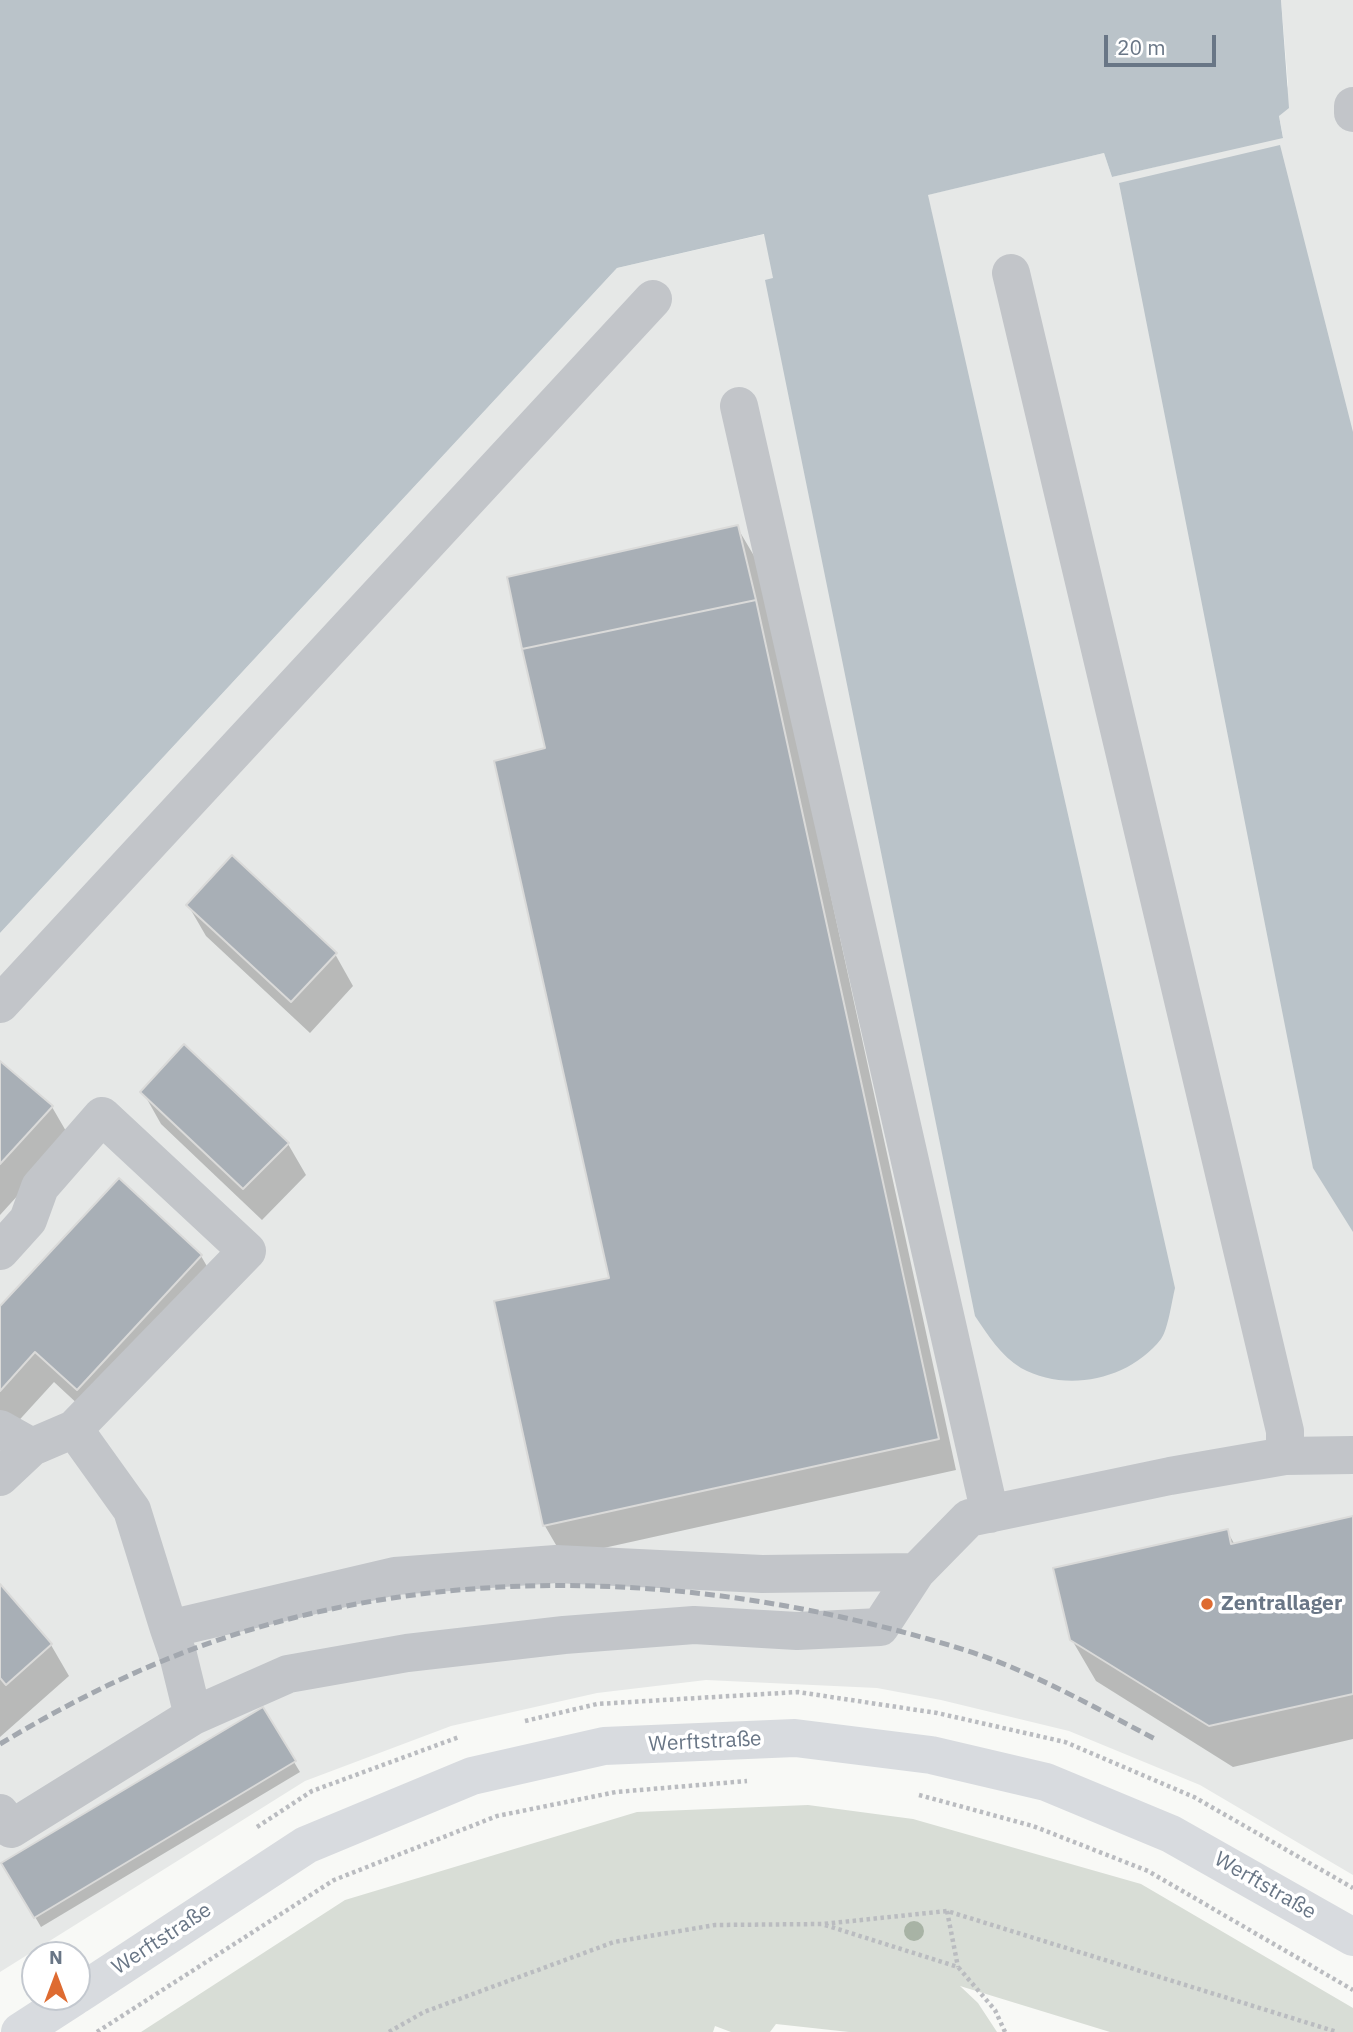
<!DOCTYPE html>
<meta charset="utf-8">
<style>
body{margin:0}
#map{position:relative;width:1353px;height:2032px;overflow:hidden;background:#f8f9f6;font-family:"IBM Plex Sans",sans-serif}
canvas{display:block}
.north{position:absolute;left:21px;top:1941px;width:70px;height:70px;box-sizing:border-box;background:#fff;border:2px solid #c3c8cf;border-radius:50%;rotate:0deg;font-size:19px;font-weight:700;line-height:28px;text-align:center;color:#697686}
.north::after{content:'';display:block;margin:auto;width:24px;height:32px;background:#de6b31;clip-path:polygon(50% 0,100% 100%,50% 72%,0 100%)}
.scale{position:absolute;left:1104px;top:35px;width:112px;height:32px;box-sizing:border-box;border:4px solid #697686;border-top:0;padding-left:9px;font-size:21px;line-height:24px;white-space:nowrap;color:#697686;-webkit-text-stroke:5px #fff;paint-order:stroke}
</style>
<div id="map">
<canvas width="1353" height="2032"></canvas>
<div class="north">N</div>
<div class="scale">20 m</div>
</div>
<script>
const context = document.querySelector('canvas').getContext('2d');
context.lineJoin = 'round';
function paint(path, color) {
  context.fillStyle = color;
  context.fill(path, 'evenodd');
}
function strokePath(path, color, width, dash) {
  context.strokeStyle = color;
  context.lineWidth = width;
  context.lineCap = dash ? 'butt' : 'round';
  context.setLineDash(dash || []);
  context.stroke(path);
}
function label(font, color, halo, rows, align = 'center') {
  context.font = font + ' "IBM Plex Sans",sans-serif';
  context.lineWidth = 7;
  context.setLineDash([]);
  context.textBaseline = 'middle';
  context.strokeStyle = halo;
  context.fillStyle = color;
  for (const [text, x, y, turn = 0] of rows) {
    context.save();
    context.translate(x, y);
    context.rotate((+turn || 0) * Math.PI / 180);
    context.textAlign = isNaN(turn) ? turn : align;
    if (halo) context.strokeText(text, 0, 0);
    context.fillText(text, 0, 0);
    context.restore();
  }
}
paint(new Path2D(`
 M1281,0H1353V1875L1200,1785L1069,1731L941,1700L877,1688L706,1680L597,1693L451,1726L305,1781L0,1972V933L617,268L765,234L769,254L932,214L927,195L1104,153L1112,177L1283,137L1279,116L1288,85Z`), '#e6e8e7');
paint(new Path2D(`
 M808,1805L913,1819L1141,1884L1353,2008V2032H1110L960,1986L978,2003L997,2032H849L776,2024L770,2032H731L715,2026L713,2032H141L345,1900L637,1812Z`), '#d8ddd6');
paint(new Path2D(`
 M0,0H1281L1289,108L1279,116L1283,138L1112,177L1104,153L928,195L1175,1288C1172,1300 1168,1330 1161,1339C1129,1380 1066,1393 1021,1368C1001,1356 988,1335 975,1316L765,280L773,278L764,234L617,268L0,933Z
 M1280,145L1353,432V1232L1313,1168L1119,183Z`), '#bac3c9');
paint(new Path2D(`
 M737,527L770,583L779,658L956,1470L563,1557L545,1526L496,1302L611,1280L547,750Z
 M188,905L335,954L353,986L310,1033L206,936Z
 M0,1063L52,1107L70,1138L0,1215Z
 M143,1092L288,1144L306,1175L262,1220L161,1124Z
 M201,1256L219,1287L95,1420L54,1382L12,1428L0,1417V1309Z
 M1353,1518V1739L1233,1767L1096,1681L1072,1640L1227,1531L1235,1545Z
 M0,1587L51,1645L69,1676L0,1737Z
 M262,1709L300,1772L41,1927L4,1864Z`), '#0003');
const building = new Path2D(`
 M738,525L756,600L522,649L507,577Z
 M756,600L939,1439L543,1526L494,1301L609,1278L494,761L545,748L522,649Z
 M232,855L337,953L291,1002L186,905Z
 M184,1044L289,1143L243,1189L140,1092Z
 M0,1061L53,1106L0,1164Z
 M119,1178L202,1255L77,1390L35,1352L0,1391V1306Z
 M1353,1516V1694L1209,1726L1070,1640L1053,1568L1228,1529L1231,1544Z
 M0,1584L52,1644L6,1685L0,1678Z
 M263,1707L296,1761L34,1918L1,1863Z`);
paint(building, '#a8afb6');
strokePath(building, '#dadad9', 2);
strokePath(new Path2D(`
 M525,1721L597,1704L798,1692L937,1713L1065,1742L1194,1797L1353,1888
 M919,1795L1033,1826L1148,1871L1353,1990
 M257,1827L312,1791L459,1737
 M947,1911L958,1967
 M825,1925L958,1967L995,2010L1005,2032
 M97,2032L334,1880L497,1816L616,1792L747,1781
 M389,2032L424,2012L614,1942L715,1925L823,1924L947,1911L1337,2032`), '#babcc0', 4.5, [3.5, 3.5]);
strokePath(new Path2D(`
 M1353,106V113
 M1011,273L1285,1431V1456
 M739,406L990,1514
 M0,1004L653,299
 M0,1251L28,1220L40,1187L102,1116L247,1251L74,1429L32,1447L0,1477
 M0,1429L32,1447
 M74,1429L132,1510L169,1629L395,1576L556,1564L762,1574L916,1572L969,1518L1170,1476L1285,1456L1353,1455
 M169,1629L178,1655L193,1716L288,1674L407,1653L564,1635L694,1625L797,1631L880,1627L916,1572
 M0,1813L11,1829L193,1716`), '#c2c5c9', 38);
strokePath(new Path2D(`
 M77,1995L306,1845L472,1776L604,1746L795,1738L931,1755L1046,1782L1171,1834L1353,1937
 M20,2032L74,1997`), '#d8dbdf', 38);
strokePath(new Path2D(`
 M0,1744C76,1698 158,1658 243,1632C479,1559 734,1577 968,1651C1033,1672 1094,1707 1155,1739`), '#a3a8af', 5, [10, 5]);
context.fillStyle = '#a8b3a5';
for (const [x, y] of [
 [914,1931]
]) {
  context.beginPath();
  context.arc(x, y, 10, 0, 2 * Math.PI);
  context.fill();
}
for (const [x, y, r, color] of [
 [1207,1604,7,"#de6b31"]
]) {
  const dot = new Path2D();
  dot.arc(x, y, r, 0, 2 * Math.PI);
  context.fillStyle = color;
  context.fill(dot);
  strokePath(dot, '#fff', 2.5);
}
label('bold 21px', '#697686', '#fff', [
 ["Zentrallager",1221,1604]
], 'left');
label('21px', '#697686', '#fff', [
 ["Werftstraße",705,1742,-3],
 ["Werftstraße",1265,1886,30],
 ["Werftstraße",162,1939,-33]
]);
</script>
